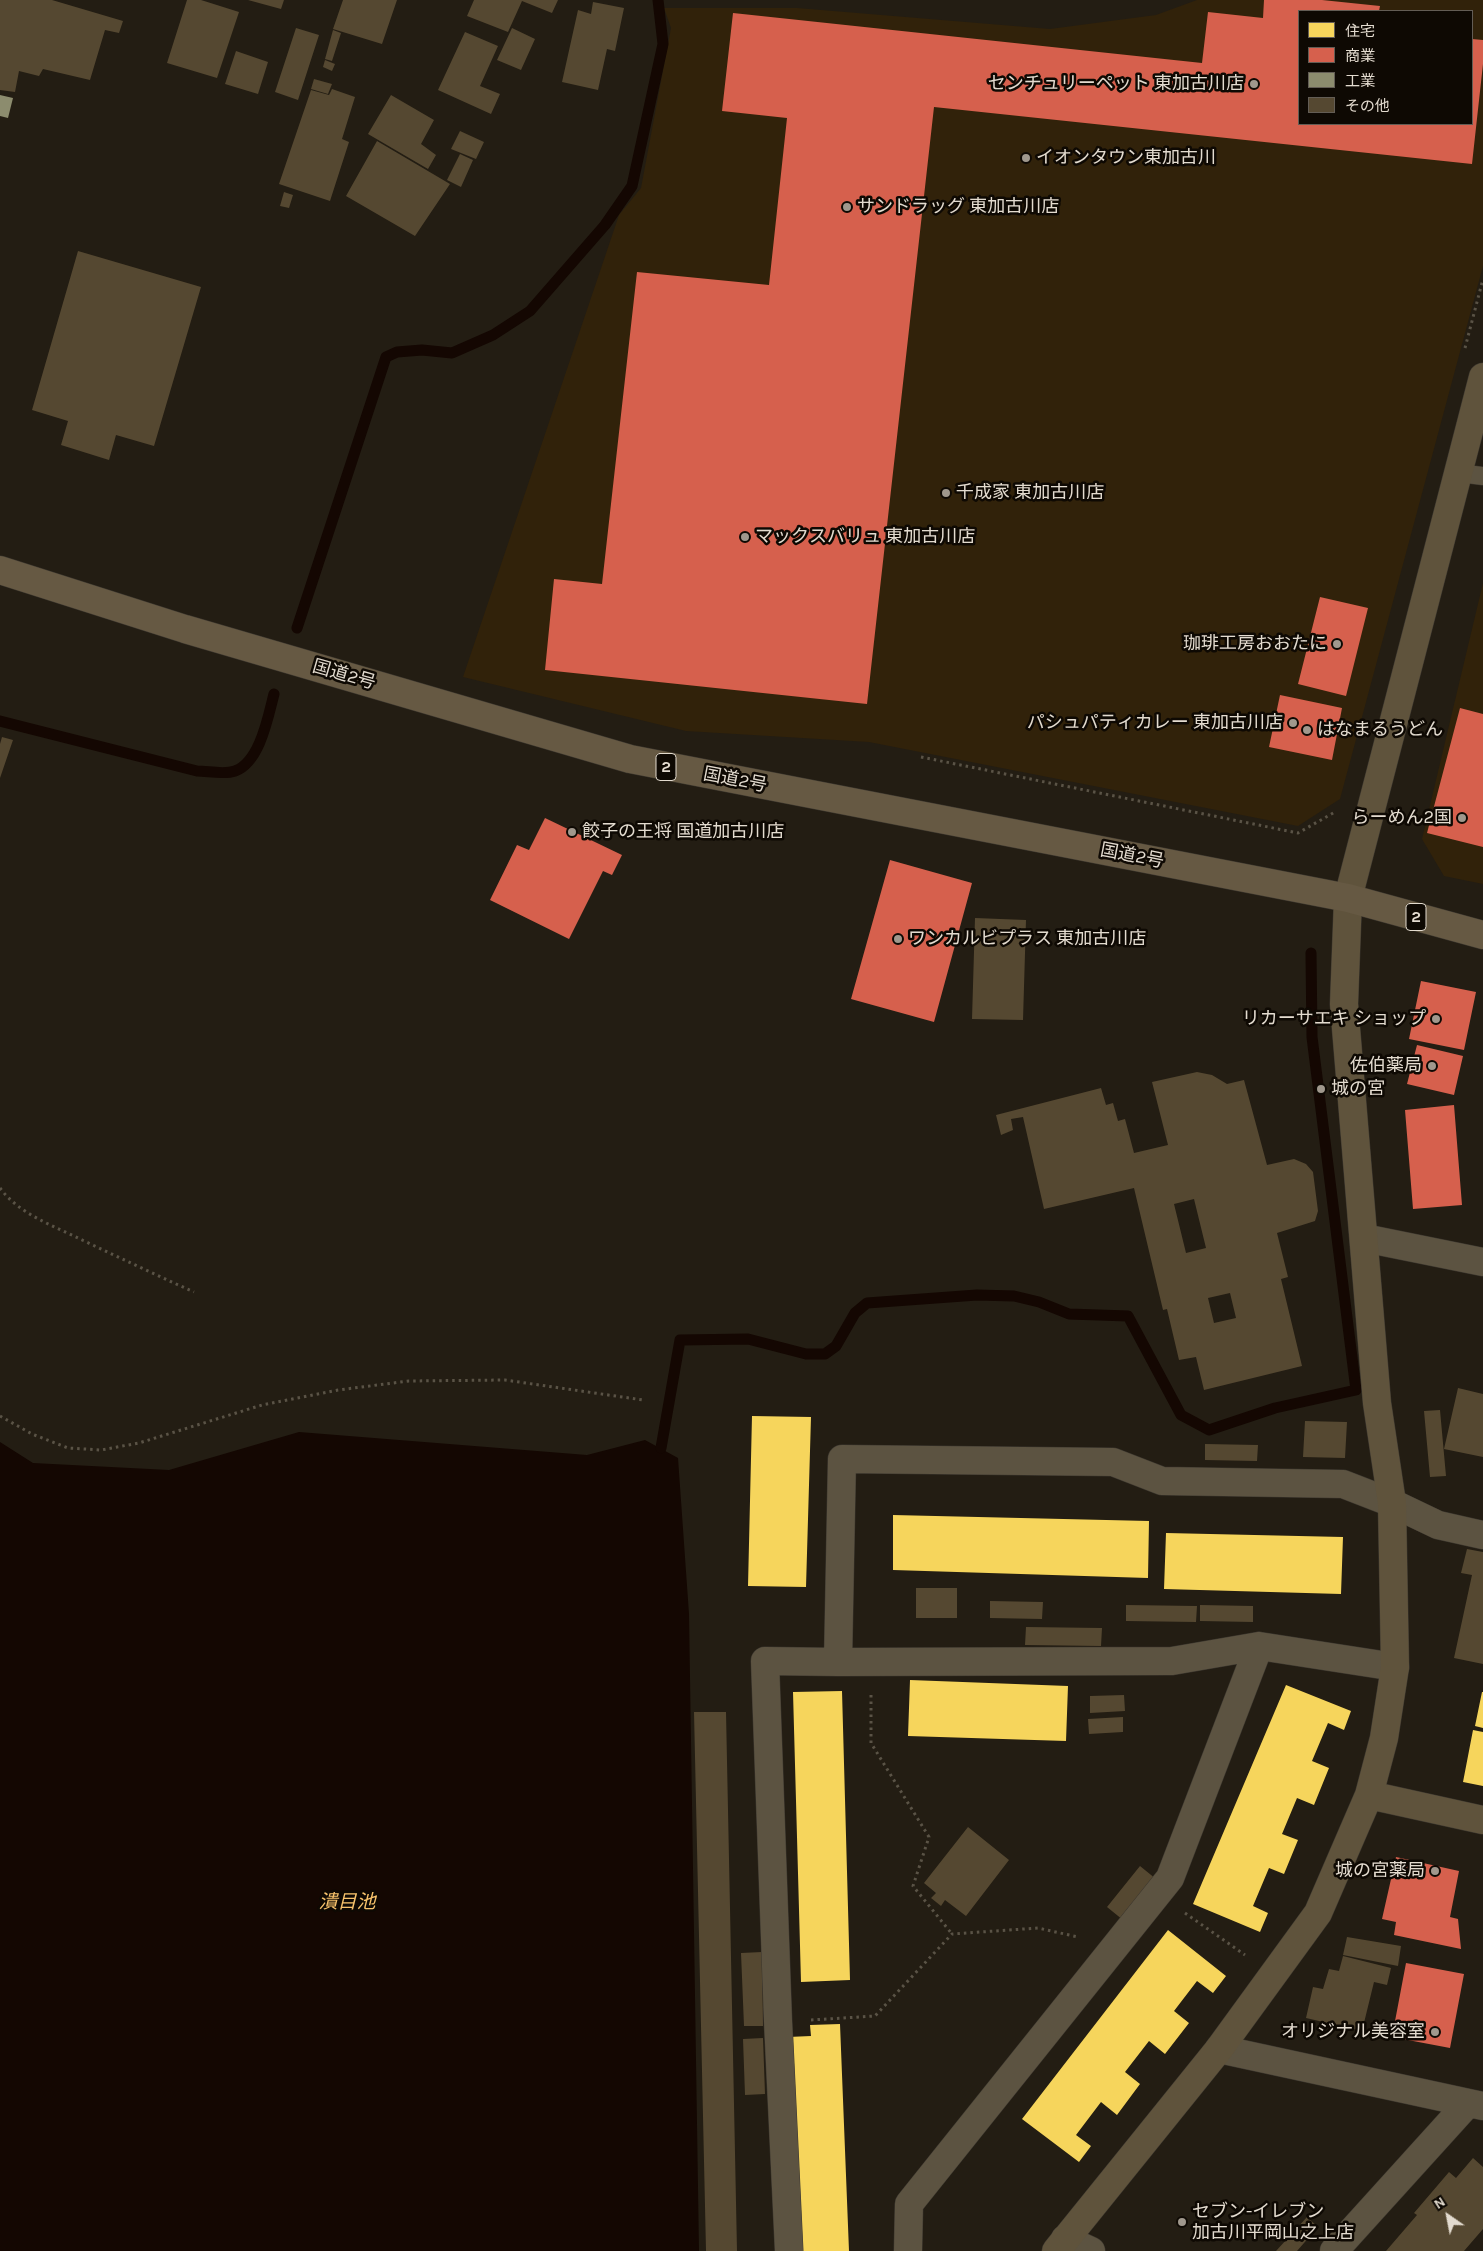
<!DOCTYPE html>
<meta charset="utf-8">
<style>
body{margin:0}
#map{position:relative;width:1483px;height:2251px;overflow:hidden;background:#231d13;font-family:Karla,"Noto Sans JP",sans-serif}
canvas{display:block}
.legend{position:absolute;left:1298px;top:10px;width:175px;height:115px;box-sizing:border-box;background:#0e0903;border:1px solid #635d55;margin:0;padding:6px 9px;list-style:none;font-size:15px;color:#e3dbcf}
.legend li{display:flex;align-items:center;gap:10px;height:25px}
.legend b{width:25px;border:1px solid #635d55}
.north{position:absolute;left:1423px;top:2191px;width:50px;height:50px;-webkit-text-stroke:4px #0e0903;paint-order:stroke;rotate:327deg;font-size:14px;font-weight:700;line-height:20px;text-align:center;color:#e3dbcf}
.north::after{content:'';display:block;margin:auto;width:18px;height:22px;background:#e3dbcf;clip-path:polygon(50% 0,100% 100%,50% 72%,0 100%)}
</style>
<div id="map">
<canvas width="1483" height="2251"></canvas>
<ul class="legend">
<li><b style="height:14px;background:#f6d55c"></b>住宅</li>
<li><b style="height:14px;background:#d6604d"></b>商業</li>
<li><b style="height:14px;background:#8c8c6e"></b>工業</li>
<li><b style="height:14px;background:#554831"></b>その他</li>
</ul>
<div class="north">N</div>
</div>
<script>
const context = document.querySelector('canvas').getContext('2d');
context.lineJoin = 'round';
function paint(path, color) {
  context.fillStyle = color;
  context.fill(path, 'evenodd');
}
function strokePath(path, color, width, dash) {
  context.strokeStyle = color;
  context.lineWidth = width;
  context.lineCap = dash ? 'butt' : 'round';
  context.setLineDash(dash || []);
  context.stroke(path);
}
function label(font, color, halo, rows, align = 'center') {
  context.font = font + ' Karla,"Noto Sans JP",sans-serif';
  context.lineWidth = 5;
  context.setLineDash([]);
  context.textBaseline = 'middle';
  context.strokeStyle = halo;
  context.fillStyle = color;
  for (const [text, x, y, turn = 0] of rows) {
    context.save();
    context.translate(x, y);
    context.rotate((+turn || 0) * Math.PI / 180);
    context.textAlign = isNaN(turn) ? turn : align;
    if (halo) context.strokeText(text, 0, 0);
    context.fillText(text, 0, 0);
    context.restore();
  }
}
paint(new Path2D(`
 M1197,0H1483V266L1340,799L1298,826L869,742L686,731L463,677L619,215L641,188L671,28L664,8H797L1050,29L1156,15ZM1299,11H1472V124H1299Z
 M1483,583V884L1444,876L1422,839Z`), '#31220a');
paint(new Path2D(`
 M299,1432L587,1455L645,1440L678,1458L689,1614L699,2251H0V1442L33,1463L169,1470Z`), '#140702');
paint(new Path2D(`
 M752,1416L811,1417L806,1587L748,1586Z
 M893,1515L1149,1521L1148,1578L893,1570Z
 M1166,1533L1343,1537L1341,1594L1164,1589Z
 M910,1680L1068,1686L1066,1741L908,1736Z
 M1286,1685L1351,1711L1344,1730L1328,1723L1312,1761L1329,1768L1314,1805L1297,1798L1282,1834L1298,1840L1284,1874L1269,1868L1253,1906L1268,1913L1260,1932L1193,1904Z
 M842,1691L850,1980L801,1982L793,1692Z
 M1482,1692H1483V1728L1475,1726Z
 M1473,1730L1483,1732V1786L1463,1782Z
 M1168,1930L1226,1976L1213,1993L1197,1981L1174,2011L1189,2023L1165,2054L1149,2041L1125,2072L1140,2084L1117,2115L1101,2102L1076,2135L1091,2146L1079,2162L1022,2119Z
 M840,2024L849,2251H797L788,2037L811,2036L810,2025Z`), '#f6d55c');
paint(new Path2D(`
 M1264,0H1322L1380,6L1379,11H1299V124H1472V39L1483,40V64L1472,164L934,107L867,704L545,670L554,579L602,584L637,272L769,285L787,118L722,111L733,13L1202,63L1208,12L1263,18Z
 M1320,597L1368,608L1346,696L1298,684Z
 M1280,695L1342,708L1332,760L1269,747Z
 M1460,708L1483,714V847L1427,833Z
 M545,818L622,855L612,875L603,871L569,939L490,900L517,845L529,850Z
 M890,860L972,883L934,1022L851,999Z
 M1421,981L1476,992L1464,1050L1409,1039Z
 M1417,1045L1463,1056L1454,1095L1407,1084Z
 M1454,1105L1462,1205L1413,1209L1405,1110Z
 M1396,1857L1459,1871L1450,1917L1458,1919L1461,1949L1394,1935L1396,1922L1382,1919Z
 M1406,1963L1464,1974L1450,2048L1392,2037Z`), '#d6604d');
paint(new Path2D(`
 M0,95L13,98L8,118L0,116Z`), '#8c8c6e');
strokePath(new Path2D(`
 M297,628L386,357L397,352L422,350L452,353L493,335L530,311L605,225L632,186L663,44L658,0
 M0,721L197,771C208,771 224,775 235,771C260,762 268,717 274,694
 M661,1448L680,1340L748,1339L806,1354H825L836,1346L855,1313L867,1303L977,1295L1014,1296L1039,1302L1069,1314L1128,1316L1181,1415L1209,1430L1275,1408L1356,1390L1312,1037L1311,953`), '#140702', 11);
paint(new Path2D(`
 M0,0H52L123,21L119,33L105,30L90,80L43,69L39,76L19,71L15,92L0,90Z
 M187,0H201L239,12L217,78L167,63Z
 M248,0H284L281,9Z
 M343,0H397L382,44L333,29Z
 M474,0H558L552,13L522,1L508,32L467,16Z
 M593,2L624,8L615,51L607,49L598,90L562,82L578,10L591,14Z
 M296,28L319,35L298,100L275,92Z
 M512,28L535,39L521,70L497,60Z
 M333,30L341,33L332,61L325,59Z
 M465,32L498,46L480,86L500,94L491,114L438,90Z
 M236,51L268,62L258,94L225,84Z
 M325,60L335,64L332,71L323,67Z
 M314,79L332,84L328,94L311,89Z
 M332,89L355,97L342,139L349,142L330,201L279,184L311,90L329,95Z
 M391,95L434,120L421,144L436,155L428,169L368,134Z
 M460,131L484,142L476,159L451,149Z
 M377,141L450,184L415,236L346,196Z
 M460,154L473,160L461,187L447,180Z
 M284,192L293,195L289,208L280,206Z
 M78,251L201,287L154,446L116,435L109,460L61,445L68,421L32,410Z
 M2,737L13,740L0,778V744Z
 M975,918L1026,920L1023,1020L972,1019Z
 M1197,1072L1212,1075L1227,1084L1244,1080L1267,1165L1294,1159L1306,1164L1313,1172L1318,1211L1315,1221L1277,1233L1288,1277L1281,1279L1302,1366L1204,1390L1196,1357L1179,1360L1167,1309L1163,1310L1134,1188L1044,1209L1023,1117L1011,1119L1013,1130L1001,1135L996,1115L1101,1088L1106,1105L1113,1103L1118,1121L1125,1119L1134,1153L1168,1145L1152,1082ZM1194,1199L1206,1248L1186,1253L1174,1204ZM1230,1293L1236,1318L1214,1323L1208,1298Z
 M1458,1388L1483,1394V1457L1444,1449Z
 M1440,1410L1446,1476L1430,1477L1424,1411Z
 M1305,1421L1347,1422L1345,1458L1303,1457Z
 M1205,1444L1258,1445L1257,1461L1205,1460Z
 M1467,1549L1483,1552V1664L1454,1658L1472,1575L1461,1573Z
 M916,1588H957V1618H916Z
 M990,1601L1043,1602L1042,1619L990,1618Z
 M1126,1605L1197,1606L1196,1622L1126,1621Z
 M1200,1605L1253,1606V1622L1200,1621Z
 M1026,1627L1102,1628L1101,1646L1025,1645Z
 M1124,1695L1125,1711L1090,1713V1696Z
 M694,1712H726L737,2251H706Z
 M1123,1717V1732L1089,1734L1088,1719Z
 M968,1827L1009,1860L966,1916L945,1900L941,1906L931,1898L936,1893L924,1883Z
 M1140,1866L1156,1879L1123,1920L1107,1907Z
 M1347,1937L1401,1946L1398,1966L1343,1955Z
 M762,1952L763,2026H744L741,1953Z
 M1343,1956L1391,1968L1387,1985L1374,1982L1362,2031L1306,2018L1313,1987L1323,1989L1329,1969L1339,1971Z
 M763,2038L765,2094L745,2095L743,2039Z
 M1473,2158L1483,2167V2229L1464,2251H1386L1417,2215L1414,2213L1449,2172L1456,2178Z
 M1307,2217L1318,2227L1297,2251H1276Z`), '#554831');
const lane = new Path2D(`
 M1459,473L1483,476`);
const street = new Path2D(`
 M1364,1238L1483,1262
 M1395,1667L1259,1646L1172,1661L838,1662L842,1459L1113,1462L1162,1481L1343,1484L1392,1503L1438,1525L1483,1535
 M1219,2049L1483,2106
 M1065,2239L1091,2251
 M789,2251L778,2021L765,1661L838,1662
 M908,2251L909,2204L1170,1878L1259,1646
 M1334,2251L1468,2103`);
const secondary = new Path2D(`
 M1369,1795L1483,1820
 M1056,2251L1219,2049L1318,1913L1369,1795L1384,1738L1395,1667L1392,1503L1377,1403L1344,1004L1348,898L1483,377`);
const highway = new Path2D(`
 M0,570L185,629L630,759L1348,898L1483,935`);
strokePath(lane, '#3c372f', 19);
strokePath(street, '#3c372f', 29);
strokePath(secondary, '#3c372f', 29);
strokePath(highway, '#3c372f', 29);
strokePath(new Path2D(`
 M1465,348L1483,279
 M921,757L1298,833L1335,812
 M0,1188C19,1214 52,1225 80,1239C118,1257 156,1275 194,1292
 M0,1416L32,1434L68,1448L101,1450L139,1443L262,1405L338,1390L409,1381L505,1380L643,1400
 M871,1695V1743L929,1837L913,1886L952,1934
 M1185,1913L1245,1955
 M811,2020L875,2016L952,1934L1038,1928L1078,1937`), '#5a5346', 3, [2.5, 4]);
strokePath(lane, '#5c5341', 18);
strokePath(street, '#5c5341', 28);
strokePath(secondary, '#5f533c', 28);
strokePath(highway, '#665943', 28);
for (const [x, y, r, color] of [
 [1254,84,5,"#a0988d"],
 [1026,158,5,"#a0988d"],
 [847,207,5,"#a0988d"],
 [946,493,5,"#a0988d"],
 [745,537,5,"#a0988d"],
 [1337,644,5,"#a0988d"],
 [1293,723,5,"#a0988d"],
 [1307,730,5,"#a0988d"],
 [1462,818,5,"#a0988d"],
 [572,832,5,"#a0988d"],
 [898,939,5,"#a0988d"],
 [1436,1019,5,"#a0988d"],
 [1432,1066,5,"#a0988d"],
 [1321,1089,5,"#a0988d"],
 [1435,1871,5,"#a0988d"],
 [1435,2032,5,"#a0988d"],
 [1182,2222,5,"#a0988d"]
]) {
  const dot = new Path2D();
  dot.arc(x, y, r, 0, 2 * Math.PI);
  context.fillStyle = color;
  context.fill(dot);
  strokePath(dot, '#0e0903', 2);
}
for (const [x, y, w] of [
 [666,767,20],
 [1416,917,20]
]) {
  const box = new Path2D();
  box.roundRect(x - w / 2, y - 13.5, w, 27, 4);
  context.fillStyle = '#0e0903';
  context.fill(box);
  strokePath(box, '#e3dbcf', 1);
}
label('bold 16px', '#e3dbcf', null, [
 ["2",666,767],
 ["2",1416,917]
]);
label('18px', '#e3dbcf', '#0e0903', [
 ["センチュリーペット 東加古川店",1244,84,"right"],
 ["イオンタウン東加古川",1036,158],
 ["サンドラッグ 東加古川店",857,207],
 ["千成家 東加古川店",956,493],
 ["マックスバリュ 東加古川店",755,537],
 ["珈琲工房おおたに",1327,644,"right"],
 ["パシュパティカレー 東加古川店",1283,723,"right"],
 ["はなまるうどん",1317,730],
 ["らーめん2国",1452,818,"right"],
 ["餃子の王将 国道加古川店",582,832],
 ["ワンカルビプラス 東加古川店",908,939],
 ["リカーサエキ ショップ",1426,1019,"right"],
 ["佐伯薬局",1422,1066,"right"],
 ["城の宮",1331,1089],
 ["城の宮薬局",1425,1871,"right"],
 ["オリジナル美容室",1425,2032,"right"],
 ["セブン-イレブン",1192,2212],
 ["加古川平岡山之上店",1192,2233]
], 'left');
label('18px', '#e3dbcf', '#0e0903', [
 ["国道2号",344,675,16],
 ["国道2号",735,780,11],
 ["国道2号",1132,856,11]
]);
label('italic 19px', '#f8c36c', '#0e0903', [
 ["潰目池",347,1903]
]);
</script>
